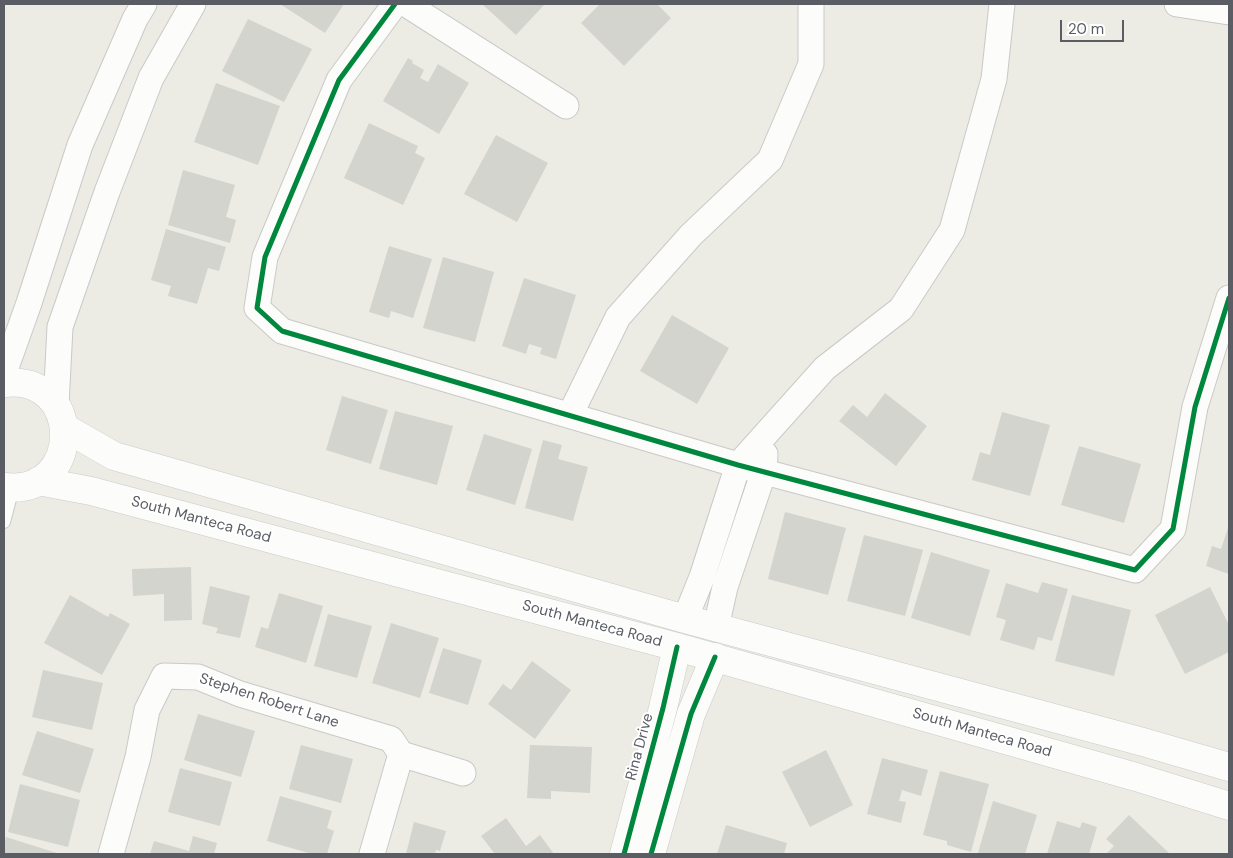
<!DOCTYPE html>
<style>
body{margin:0}
#map{position:relative;width:1233px;height:858px;overflow:hidden;background:#ecebe4;font-family:"DM Sans",sans-serif}
canvas{display:block}
.frame{position:absolute;inset:0;border:5px solid #5a5d64;pointer-events:none}
.scale{position:absolute;left:1060px;top:20px;width:64px;height:22px;box-sizing:border-box;border:2px solid #5a5d64;border-top:0;padding-left:6px;font-size:15px;line-height:18px;white-space:nowrap;color:#5a5d64;-webkit-text-stroke:4px #fff;paint-order:stroke}
</style>
<div id="map">
<canvas width="1233" height="858"></canvas>
<div class="frame"></div>
<div class="scale">20 m</div>
</div>
<script>
const context = document.querySelector('canvas').getContext('2d');
context.lineJoin = 'round';
function paint(path, color) {
  context.fillStyle = color;
  context.fill(path, 'evenodd');
}
function strokePath(path, color, width, dash) {
  context.strokeStyle = color;
  context.lineWidth = width;
  context.lineCap = dash ? 'butt' : 'round';
  context.setLineDash(dash || []);
  context.stroke(path);
}
function label(font, color, halo, rows, align = 'center') {
  context.font = font + ' "DM Sans",sans-serif';
  context.lineWidth = 4;
  context.setLineDash([]);
  context.textBaseline = 'middle';
  context.strokeStyle = halo;
  context.fillStyle = color;
  for (const [text, x, y, turn = 0] of rows) {
    context.save();
    context.translate(x, y);
    context.rotate((+turn || 0) * Math.PI / 180);
    context.textAlign = isNaN(turn) ? turn : align;
    if (halo) context.strokeText(text, 0, 0);
    context.fillText(text, 0, 0);
    context.restore();
  }
}
paint(new Path2D(`
 M280,4H344L325,33Z
 M482,4H545L516,35Z
 M600,4H657L671,18L624,66L581,23Z
 M248,19L312,49L284,102L222,71Z
 M408,58L413,61L412,63L424,70L420,78L428,82L438,64L469,83L439,134L383,101Z
 M216,83L280,106L258,165L194,142Z
 M369,123L418,146L415,153L425,158L403,205L344,178Z
 M496,135L548,163L517,222L464,194Z
 M183,170L235,185L226,217L236,220L230,243L168,225Z
 M166,229L226,247L219,271L208,268L197,304L168,296L171,286L151,280Z
 M389,246L432,259L413,318L391,311L389,318L369,312Z
 M443,257L494,272L475,342L423,328Z
 M524,278L576,295L556,359L540,354L542,348L529,344L526,354L502,346Z
 M672,315L729,348L697,404L640,371Z
 M885,393L927,426L896,466L839,421L853,405L867,417Z
 M342,396L388,410L371,464L326,450Z
 M395,411L453,426L437,485L379,469Z
 M1002,412L1050,425L1030,496L972,480L980,452L990,455Z
 M484,434L532,449L515,505L466,490Z
 M543,440L562,445L558,459L588,467L573,521L525,508Z
 M1079,446L1141,464L1124,523L1061,505Z
 M785,512L846,528L828,595L768,579Z
 M1229,525V574L1206,566L1212,546L1221,549Z
 M864,535L923,550L905,616L847,601Z
 M931,552L990,570L970,636L911,618Z
 M191,567L192,620L164,621V594L133,596L132,569Z
 M1042,582L1068,589L1052,641L1038,637L1034,650L1000,640L1006,620L996,617L1006,583L1038,593Z
 M210,586L250,596L240,638L216,633L218,628L202,624Z
 M1210,587L1229,625V652L1185,674L1155,615Z
 M279,593L323,606L306,663L255,647L261,627L268,629Z
 M70,595L108,617L110,613L130,624L102,675L44,643Z
 M1072,595L1131,610L1114,676L1055,661Z
 M328,614L372,626L357,678L314,666Z
 M391,623L439,638L420,698L372,683Z
 M443,648L482,660L468,705L429,693Z
 M532,661L571,690L535,739L488,704L503,684L511,690Z
 M43,670L103,683L92,730L32,717Z
 M198,714L255,731L241,777L184,760Z
 M37,731L94,749L80,793L22,775Z
 M301,745L353,759L341,803L289,789Z
 M530,745L592,747L590,793L551,791V799L527,798Z
 M826,750L853,805L810,827L782,772Z
 M882,758L928,770L921,796L902,790L899,801L906,802L901,823L867,814Z
 M180,768L232,782L220,826L168,812Z
 M940,771L989,784L971,852L947,845V841L923,835Z
 M20,784L80,800L68,847L8,832Z
 M280,796L332,811L327,828L334,831L327,854H312L267,841Z
 M993,801L1037,815L1025,854H983L978,853Z
 M1129,815L1170,854H1106L1114,846L1106,839Z
 M506,818L526,846L540,835L554,854H495L481,836Z
 M1057,821L1080,828L1082,822L1097,827L1089,854H1047Z
 M414,822L446,831L440,851L436,850L435,854H406Z
 M726,825L787,843L784,854H717Z
 M193,836L217,843L214,854H150L154,841L189,851Z
 M6,837L60,854H4V846Z`), '#d4d4cf');
const lane = new Path2D(`
 M4,522L13,488`);
const street = new Path2D(`
 M395,4L339,80L265,257L257,308L282,331L738,465L1135,570L1173,529L1195,407L1229,298
 M406,4L566,106
 M1177,4L1229,12
 M4,373L29,303L80,145L135,19L144,4
 M56,405L60,327L107,192L151,78L193,4
 M570,415L618,317L691,235L770,160L811,64V4
 M685,619L702,577L738,465L825,368L901,309L952,230L994,79L1002,4
 M716,627L725,587L764,471L765,454
 M111,854L138,757L147,710L164,676L198,677L240,694L391,739L401,754L463,773
 M372,854L401,754`);
const secondary = new Path2D(`
 M4,383C84,373 84,497 4,487
 M65,428L114,456L685,619L1143,742L1229,767
 M38,481L91,491L677,647L1136,777L1229,806
 M624,854L663,708L677,647
 M651,854L691,714L715,657`);
strokePath(lane, '#c9cac8', 14);
strokePath(street, '#c9cac8', 27);
strokePath(secondary, '#cacac9', 29);
strokePath(lane, '#fcfcfb', 12);
strokePath(street, '#fcfcfb', 25);
strokePath(secondary, '#fcfcfb', 28);
strokePath(new Path2D(`
 M395,4L339,80L265,257L257,308L282,331L738,465L1135,570L1173,529L1195,407L1229,298
 M624,854L663,708L677,647
 M651,854L691,714L715,657`), '#00873e', 5);
label('15px', '#5a5d64', '#fff', [
 ["South Manteca Road",201,520,15],
 ["South Manteca Road",592,624,15],
 ["Stephen Robert Lane",269,701,18],
 ["South Manteca Road",982,733,16],
 ["Rina Drive",640,747,-75]
]);
</script>
